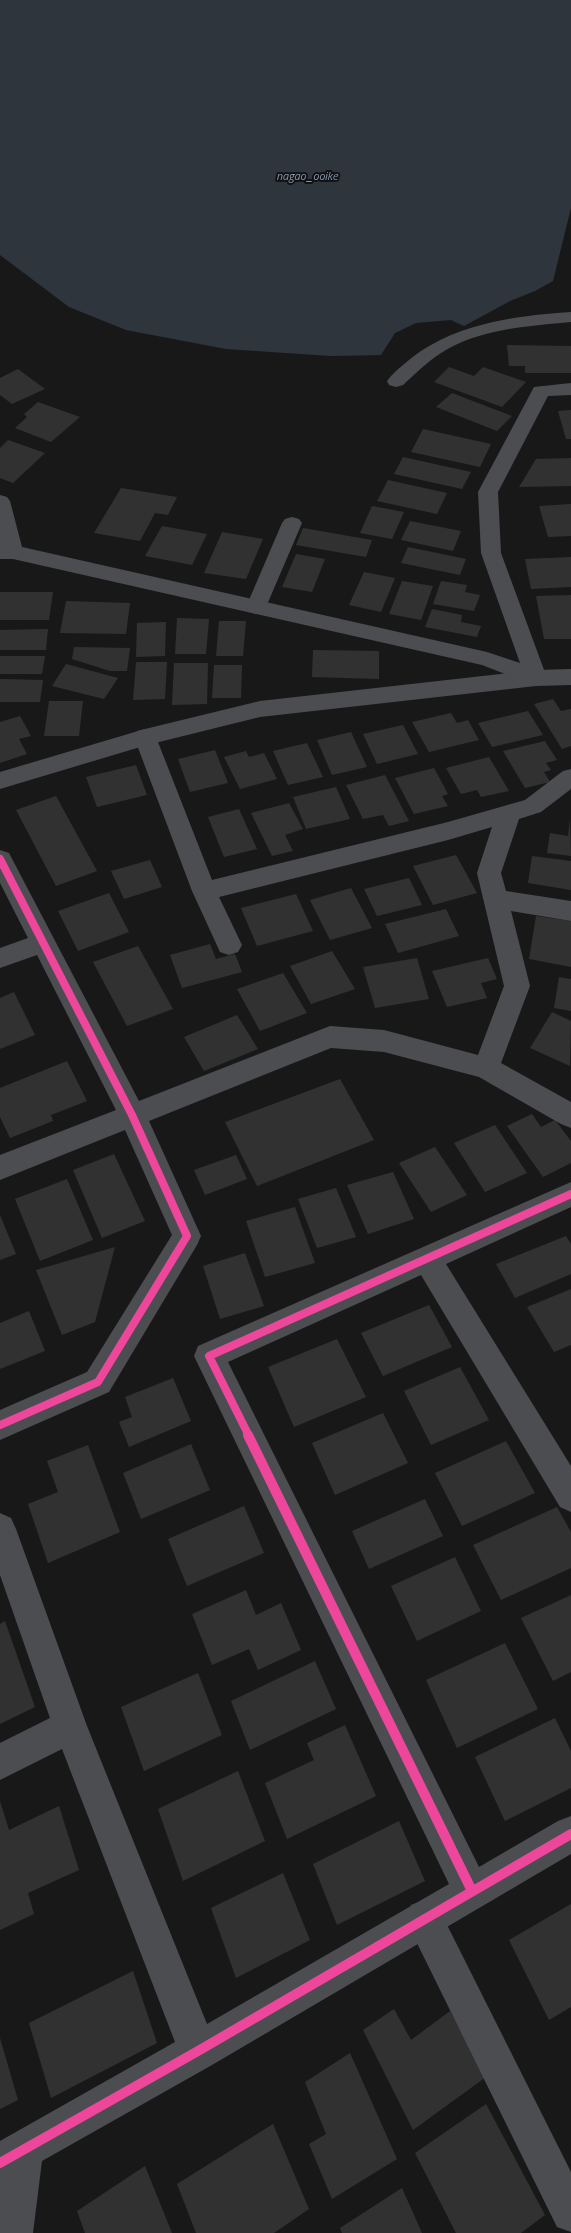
<!DOCTYPE html>
<style>
body{margin:0}
canvas{display:block;background:#181818}
</style>
<canvas width="571" height="2233"></canvas>
<script>
const context = document.querySelector('canvas').getContext('2d');
context.lineJoin = 'round';
function paint(path, color) {
  context.fillStyle = color;
  context.fill(path, 'evenodd');
}
function strokePath(path, color, width, dash) {
  context.strokeStyle = color;
  context.lineWidth = width;
  context.lineCap = dash ? 'butt' : 'round';
  context.setLineDash(dash || []);
  context.stroke(path);
}
function label(font, color, halo, rows, align = 'center') {
  context.font = font + ' "Titillium Web",sans-serif';
  context.lineWidth = 4;
  context.setLineDash([]);
  context.textBaseline = 'middle';
  context.strokeStyle = halo;
  context.fillStyle = color;
  for (const [text, x, y, turn = 0] of rows) {
    context.save();
    context.translate(x, y);
    context.rotate((+turn || 0) * Math.PI / 180);
    context.textAlign = isNaN(turn) ? turn : align;
    if (halo) context.strokeText(text, 0, 0);
    context.fillText(text, 0, 0);
    context.restore();
  }
}
paint(new Path2D(`
 M0,0H571V208L553,281L535,291L510,301L464,326L451,320L416,323L395,333L381,355L331,356L226,349L126,330L69,307L0,255Z`), '#2f353c');
paint(new Path2D(`
 M507,345L571,346V373H525V366H509Z
 M449,367L474,376L483,367L526,382L502,407L434,382Z
 M18,369L45,389L12,404L0,395V378Z
 M452,393L512,416L497,431L436,407Z
 M38,402L80,417L51,442L15,428L27,417L24,414Z
 M571,410V439H566L558,411Z
 M423,429L491,444L480,467L411,452Z
 M8,440L45,453L13,483L0,478V448Z
 M403,457L471,472L462,489L394,474Z
 M571,458V486L519,487L536,459Z
 M388,480L447,493L437,514L377,501Z
 M121,488L177,497L168,515L155,513L140,541L94,533Z
 M571,504V536L548,537L539,506Z
 M372,506L404,512L392,539L360,533Z
 M410,521L461,531L453,551L401,540Z
 M162,526L207,534L192,565L145,556Z
 M303,528L372,540L366,557L296,545Z
 M222,532L263,539L246,579L204,573Z
 M408,547L466,559L460,575L401,563Z
 M296,554L325,559L312,592L282,587Z
 M571,557V587L531,589L525,559Z
 M364,572L395,578L381,612L349,605Z
 M402,581L433,586L421,620L389,614Z
 M441,581L467,585L465,592L480,595L474,611L433,604Z
 M0,592H53L49,620H0Z
 M571,595V639H544L536,596Z
 M66,601L130,603L126,634L60,633Z
 M432,609L462,615L461,622L481,626L477,637L425,627Z
 M177,618L209,619L206,654H175Z
 M219,621H246L243,656H216Z
 M166,622L165,656L136,657L137,623Z
 M48,629L46,650H0V630Z
 M74,647L130,648L127,671H110L72,659Z
 M313,650L379,651V679L312,677Z
 M0,656H45L42,674H0Z
 M136,662H167L165,699L133,700Z
 M174,663H208L207,704L172,705Z
 M66,664L118,678L104,699L52,686Z
 M214,665H242L241,698H212Z
 M0,679L43,680L40,702H0Z
 M553,699L561,711L571,709V746L562,749L534,704Z
 M49,701H83L79,736H44Z
 M528,711L543,735L492,747L478,723Z
 M451,713L457,723L468,720L479,740L429,752L412,722Z
 M20,716L31,736L19,739L27,754L0,763V722Z
 M403,725L418,754L377,764L363,734Z
 M351,732L367,767L332,775L317,740Z
 M545,741L557,760L546,763L551,770L544,772L550,782L525,788L503,751Z
 M307,743L323,777L288,785L273,751Z
 M215,750L228,783L190,792L178,759Z
 M246,751L249,757L264,753L277,779L240,789L224,757Z
 M489,757L509,791L481,797L477,790L461,794L446,768Z
 M136,765L147,795L97,807L86,777Z
 M434,768L448,794L442,796L448,806L414,814L395,778Z
 M385,775L409,821L389,826L383,815L363,819L346,785Z
 M336,787L350,819L306,829L293,797Z
 M56,796L97,871L56,886L16,810Z
 M289,803L303,829L285,835L293,851L272,856L251,813Z
 M239,809L257,849L224,857L208,817Z
 M570,819L571,856L547,853L550,833L568,836Z
 M456,855L477,893L433,905L413,866Z
 M532,856L571,861V890L528,883Z
 M150,860L162,887L124,899L111,871Z
 M409,878L422,905L377,916L364,889Z
 M351,888L372,928L330,940L310,900Z
 M109,893L129,932L78,951L58,911Z
 M296,894L313,931L257,946L241,908Z
 M446,909L459,936L398,953L385,924Z
 M536,916L571,921V967L529,959Z
 M210,944L216,959L235,954L242,972L182,988L170,955Z
 M138,946L173,1009L127,1026L93,962Z
 M332,951L355,989L311,1004L290,966Z
 M417,958L429,999L375,1008L363,967Z
 M488,958L497,979L481,983L487,998L447,1007L432,971Z
 M283,973L307,1013L260,1031L237,989Z
 M559,977L571,979V1011L554,1008Z
 M14,992L35,1035L0,1049V998Z
 M552,1012L571,1021L570,1066L530,1048Z
 M237,1015L258,1049L204,1071L184,1037Z
 M67,1061L87,1101L51,1115L53,1121L10,1138L0,1117V1088Z
 M340,1079L374,1140L257,1186L225,1122Z
 M532,1114L541,1127L555,1120L571,1141V1163L543,1177L507,1126Z
 M495,1125L527,1173L485,1192L454,1143Z
 M435,1147L467,1195L431,1212L399,1163Z
 M114,1154L145,1221L102,1238L73,1170Z
 M236,1155L247,1179L205,1195L194,1170Z
 M393,1172L414,1219L368,1234L347,1185Z
 M67,1179L93,1240L40,1261L15,1199Z
 M336,1188L356,1237L317,1248L298,1199Z
 M295,1207L315,1263L265,1277L246,1221Z
 M0,1215L16,1254L0,1260Z
 M566,1236L571,1244V1274L515,1298L496,1264Z
 M115,1247L95,1322L62,1335L36,1270Z
 M245,1253L264,1306L220,1319L203,1266Z
 M571,1289V1345L554,1352L527,1307Z
 M429,1305L452,1347L383,1376L361,1333Z
 M29,1311L45,1351L0,1369V1323Z
 M337,1339L366,1397L294,1427L268,1367Z
 M460,1367L489,1420L431,1445L404,1391Z
 M173,1378L191,1421L129,1447L119,1422L132,1417L125,1397Z
 M383,1413L408,1463L335,1495L312,1443Z
 M506,1441L535,1493L462,1526L435,1473Z
 M191,1444L210,1490L141,1519L123,1473Z
 M88,1445L120,1532L48,1563L28,1504L58,1492L47,1461Z
 M425,1499L443,1536L369,1569L352,1531Z
 M244,1506L264,1553L187,1586L168,1539Z
 M557,1507L571,1532V1568L501,1600L473,1545Z
 M455,1557L481,1611L417,1641L391,1586Z
 M246,1590L256,1615L281,1603L301,1650L258,1670L249,1649L212,1665L192,1614Z
 M571,1595V1672L553,1681L521,1618Z
 M5,1621L35,1707L0,1724V1624Z
 M505,1643L538,1709L457,1748L426,1680Z
 M315,1661L336,1709L250,1750L231,1701Z
 M198,1673L222,1735L144,1771L121,1707Z
 M555,1718L571,1751V1788L505,1821L475,1757Z
 M345,1725L376,1796L287,1839L265,1783L314,1760L307,1743Z
 M238,1771L265,1841L183,1881L158,1809Z
 M0,1801L9,1830L59,1806L79,1870L28,1893L34,1914L0,1930Z
 M399,1821L425,1881L337,1925L313,1864Z
 M283,1873L310,1940L236,1978L211,1908Z
 M571,1904V2007L549,2020L509,1940Z
 M133,1971L157,2043L51,2098L29,2023Z
 M394,2009L411,2040L450,2011L486,2077L413,2130L363,2030Z
 M0,2038L18,2100L0,2109Z
 M350,2053L397,2159L332,2199L309,2144L326,2134L305,2082Z
 M486,2104L545,2215L521,2233H456L415,2153Z
 M273,2124L309,2209L274,2233H196L177,2184Z
 M145,2166L172,2233H85L77,2211Z
 M402,2188L422,2233H342L340,2228Z`), '#313132');
paint(new Path2D(`
 M292,517L299,519L302,523L266,607L263,612L256,614L249,612L246,607L282,523L285,519Z
 M424,1900L437,1905L571,2172V2232L557,2227L411,1931L406,1918L411,1905Z`), '#4c4d50');
paint(new Path2D(`
 M571,312V322C528,326 478,329 441,353C427,362 415,374 403,385L396,387L389,385L387,381C391,375 397,370 403,365C449,324 512,316 571,312Z
 M571,383V395L548,396L498,492L501,553L547,678L544,683L536,686L482,665L13,559H0V495L7,497L10,501L22,547L487,652L520,663L481,553L478,492L534,387Z
 M145,729L153,731L156,737L212,880L448,822L525,800L563,771L571,769V789L541,812L519,819L501,873L506,891L571,901V921L511,911L530,986L501,1063L571,1102V1128L561,1124L479,1077L384,1052L331,1048L149,1121L201,1236L197,1245L109,1392L0,1440V1410L87,1372L172,1235L125,1130L0,1180V1155L116,1110L37,955L0,968V948L28,938L0,883V850L9,853L139,1101L330,1026L384,1030L478,1055L504,986L477,873L492,827L448,840L219,897L242,945L238,952L229,955L220,952L192,891L134,737L137,731Z
 M571,1182V1207L446,1264L571,1466V1512L560,1507L421,1275L228,1362L479,1867L558,1821L571,1816V1854L212,2065L42,2161L33,2233H0V2141L175,2042L62,1749L0,1780V1743L50,1718L0,1575V1513L11,1518L16,1529L87,1726L207,2024L449,1884L194,1356L198,1346Z`), '#4c4d50');
paint(new Path2D(`
 M571,669V685L536,686L260,717L147,745L0,789V772L145,729L260,701L536,670Z`), '#4c4d50');
strokePath(new Path2D(`
 M0,859L132,1115L187,1236L98,1382L0,1425
 M249,1436L209,1356L571,1194`), '#ed469a', 8);
strokePath(new Path2D(`
 M248,1435L472,1891
 M0,2163L198,2051L571,1834`), '#ed469a', 10);
label('italic 12px', '#8498af', '#121214', [
 ["nagao_ooike",307,177]
]);
</script>
